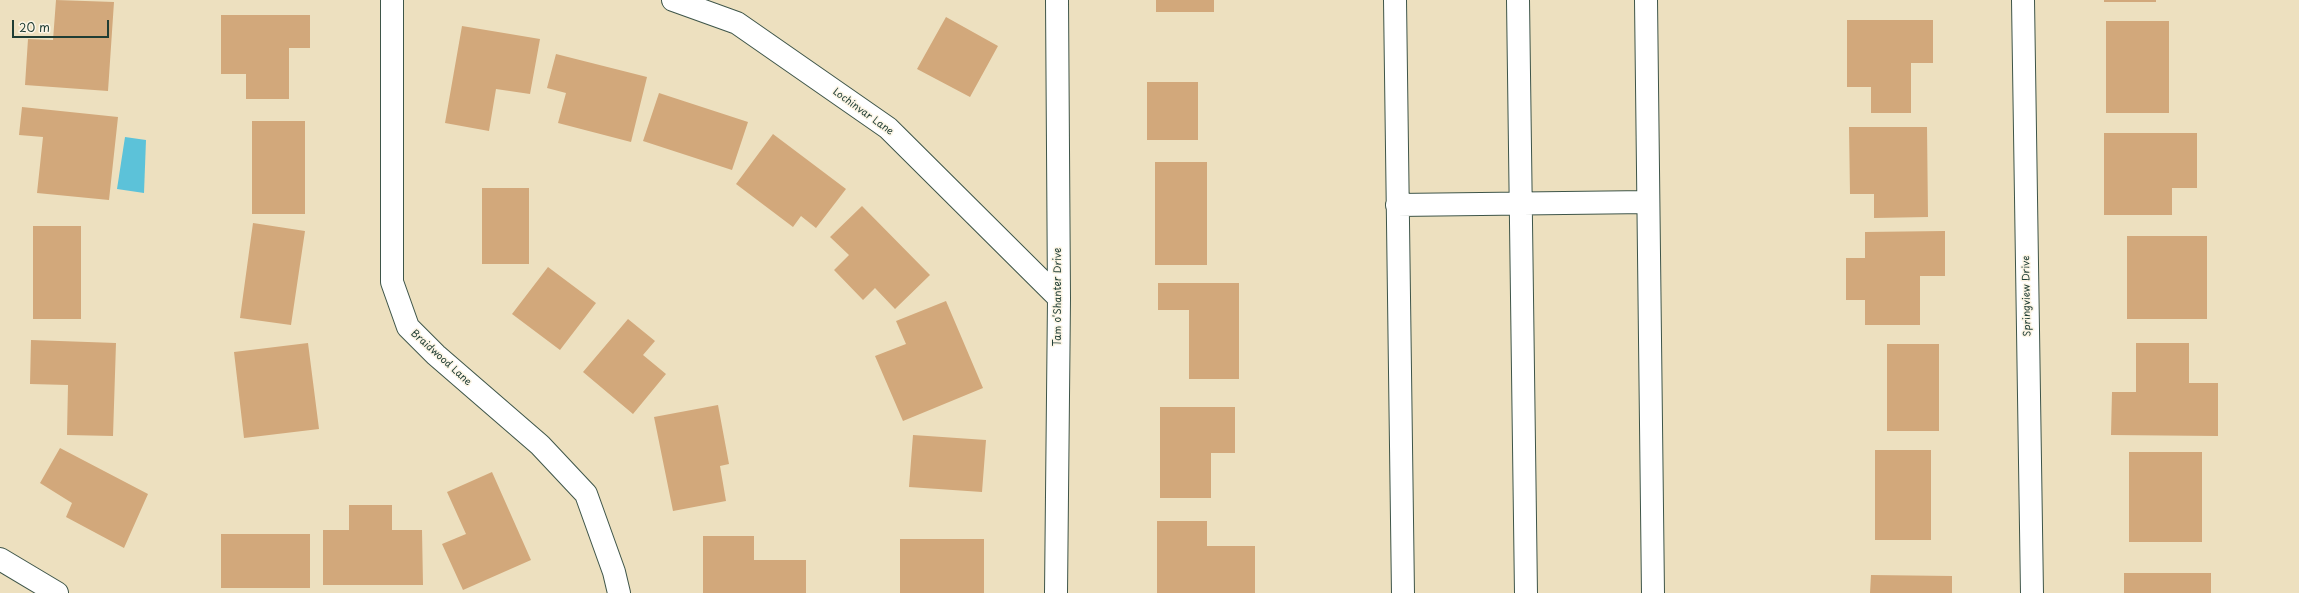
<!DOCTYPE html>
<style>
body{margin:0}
#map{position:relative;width:2299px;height:593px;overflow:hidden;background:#ede0bf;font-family:"Playpen Sans",sans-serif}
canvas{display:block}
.scale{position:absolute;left:12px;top:20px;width:97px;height:18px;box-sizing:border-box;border:2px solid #1f3d34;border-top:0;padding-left:5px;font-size:12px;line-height:14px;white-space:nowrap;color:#1f3d34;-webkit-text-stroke:3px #fcf5e5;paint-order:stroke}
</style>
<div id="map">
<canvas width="2299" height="593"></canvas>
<div class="scale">20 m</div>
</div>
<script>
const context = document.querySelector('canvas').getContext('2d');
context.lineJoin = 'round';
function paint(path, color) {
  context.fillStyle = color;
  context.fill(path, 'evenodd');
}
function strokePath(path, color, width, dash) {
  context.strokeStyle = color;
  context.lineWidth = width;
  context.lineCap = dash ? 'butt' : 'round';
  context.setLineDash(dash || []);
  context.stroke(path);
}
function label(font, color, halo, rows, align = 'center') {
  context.font = font + ' "Playpen Sans",sans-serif';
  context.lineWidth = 3;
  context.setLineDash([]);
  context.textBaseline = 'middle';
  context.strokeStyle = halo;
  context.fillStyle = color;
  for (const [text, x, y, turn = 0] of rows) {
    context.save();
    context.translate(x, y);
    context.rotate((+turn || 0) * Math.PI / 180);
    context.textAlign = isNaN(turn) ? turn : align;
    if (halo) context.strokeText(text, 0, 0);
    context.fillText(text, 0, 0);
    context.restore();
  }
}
paint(new Path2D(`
 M125,137L146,140L144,193L117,189Z`), '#5cc2d9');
paint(new Path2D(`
 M56,0L114,2L108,91L25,85L28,39L53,40Z
 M1156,0H1214V12H1156Z
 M2104,0H2156V2H2104Z
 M221,15H310V48H289V99H246V74H221Z
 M946,17L998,46L970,97L917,69Z
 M1847,20H1933V63H1911V113H1871V87H1847Z
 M2106,21H2169V113H2106Z
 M462,26L540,39L530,94L496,89L489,131L445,123Z
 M556,54L647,77L631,142L558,123L566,93L547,88Z
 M1147,82H1198V140H1147Z
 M659,93L748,122L732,170L643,141Z
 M22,107L118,117L109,200L37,193L43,137L19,135Z
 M252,121H305V214H252Z
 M1849,127H1927L1928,217L1874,218V194H1850Z
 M2104,133H2197V188H2172V215H2104Z
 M773,134L846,189L816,228L801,216L793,227L736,184Z
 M1155,162H1207V265H1155Z
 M482,188H529V264H482Z
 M862,206L930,275L895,309L875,288L863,300L834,270L849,255L830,237Z
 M253,223L305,231L291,325L240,318Z
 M33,226H81V319H33Z
 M1945,231V276H1920V325H1865V300H1846V258H1865V232Z
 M2127,236H2207V319H2127Z
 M548,267L596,303L560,350L512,314Z
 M1158,283H1239V379H1189V310H1158Z
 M946,301L983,388L903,421L875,356L906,344L896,321Z
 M628,319L655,341L643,355L666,374L633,414L583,372Z
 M31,340L116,343L113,436L67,435L68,385L30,384Z
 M308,343L319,429L244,438L234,352Z
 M2136,343H2189V383H2218V436L2111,435L2112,392H2136Z
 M1887,344H1939V431H1887Z
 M718,405L729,464L720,466L726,501L673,511L654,417Z
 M1160,407H1235V453H1211V498H1160Z
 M913,435L986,440L982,492L909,487Z
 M60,448L148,494L124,548L66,517L72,503L40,483Z
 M1875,450H1931V540H1875Z
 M2129,452H2202V542H2129Z
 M492,472L531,560L463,590L442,544L466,534L447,492Z
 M349,505H392V530H422L423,585H323V530H349Z
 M1157,521H1207V546H1255V593H1157Z
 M221,534H310V588H221Z
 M703,536H754V560H806V593H703Z
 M900,539H984V593H900Z
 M2124,573H2211V593H2124Z
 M1871,575L1952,576V593H1870Z`), '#d2a87b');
const minor = new Path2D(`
 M392,0V282L408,327L436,355L540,445L586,494L614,572L619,593
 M673,0L737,23L888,128L1059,298
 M1395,0L1403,593
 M1518,0L1526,593
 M1646,0L1653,593
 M2023,0L2032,593
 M1397,205L1648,202
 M0,559L57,593
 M1056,593L1059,298L1057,0`);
strokePath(minor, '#3e5549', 24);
strokePath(minor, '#fff', 22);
label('10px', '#1f3d34', '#fcf5e5', [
 ["Lochinvar Lane",863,112,36],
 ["Springview Drive",2027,296,-91],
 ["Tam o'Shanter Drive",1058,297,-90],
 ["Braidwood Lane",441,358,42]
]);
</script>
